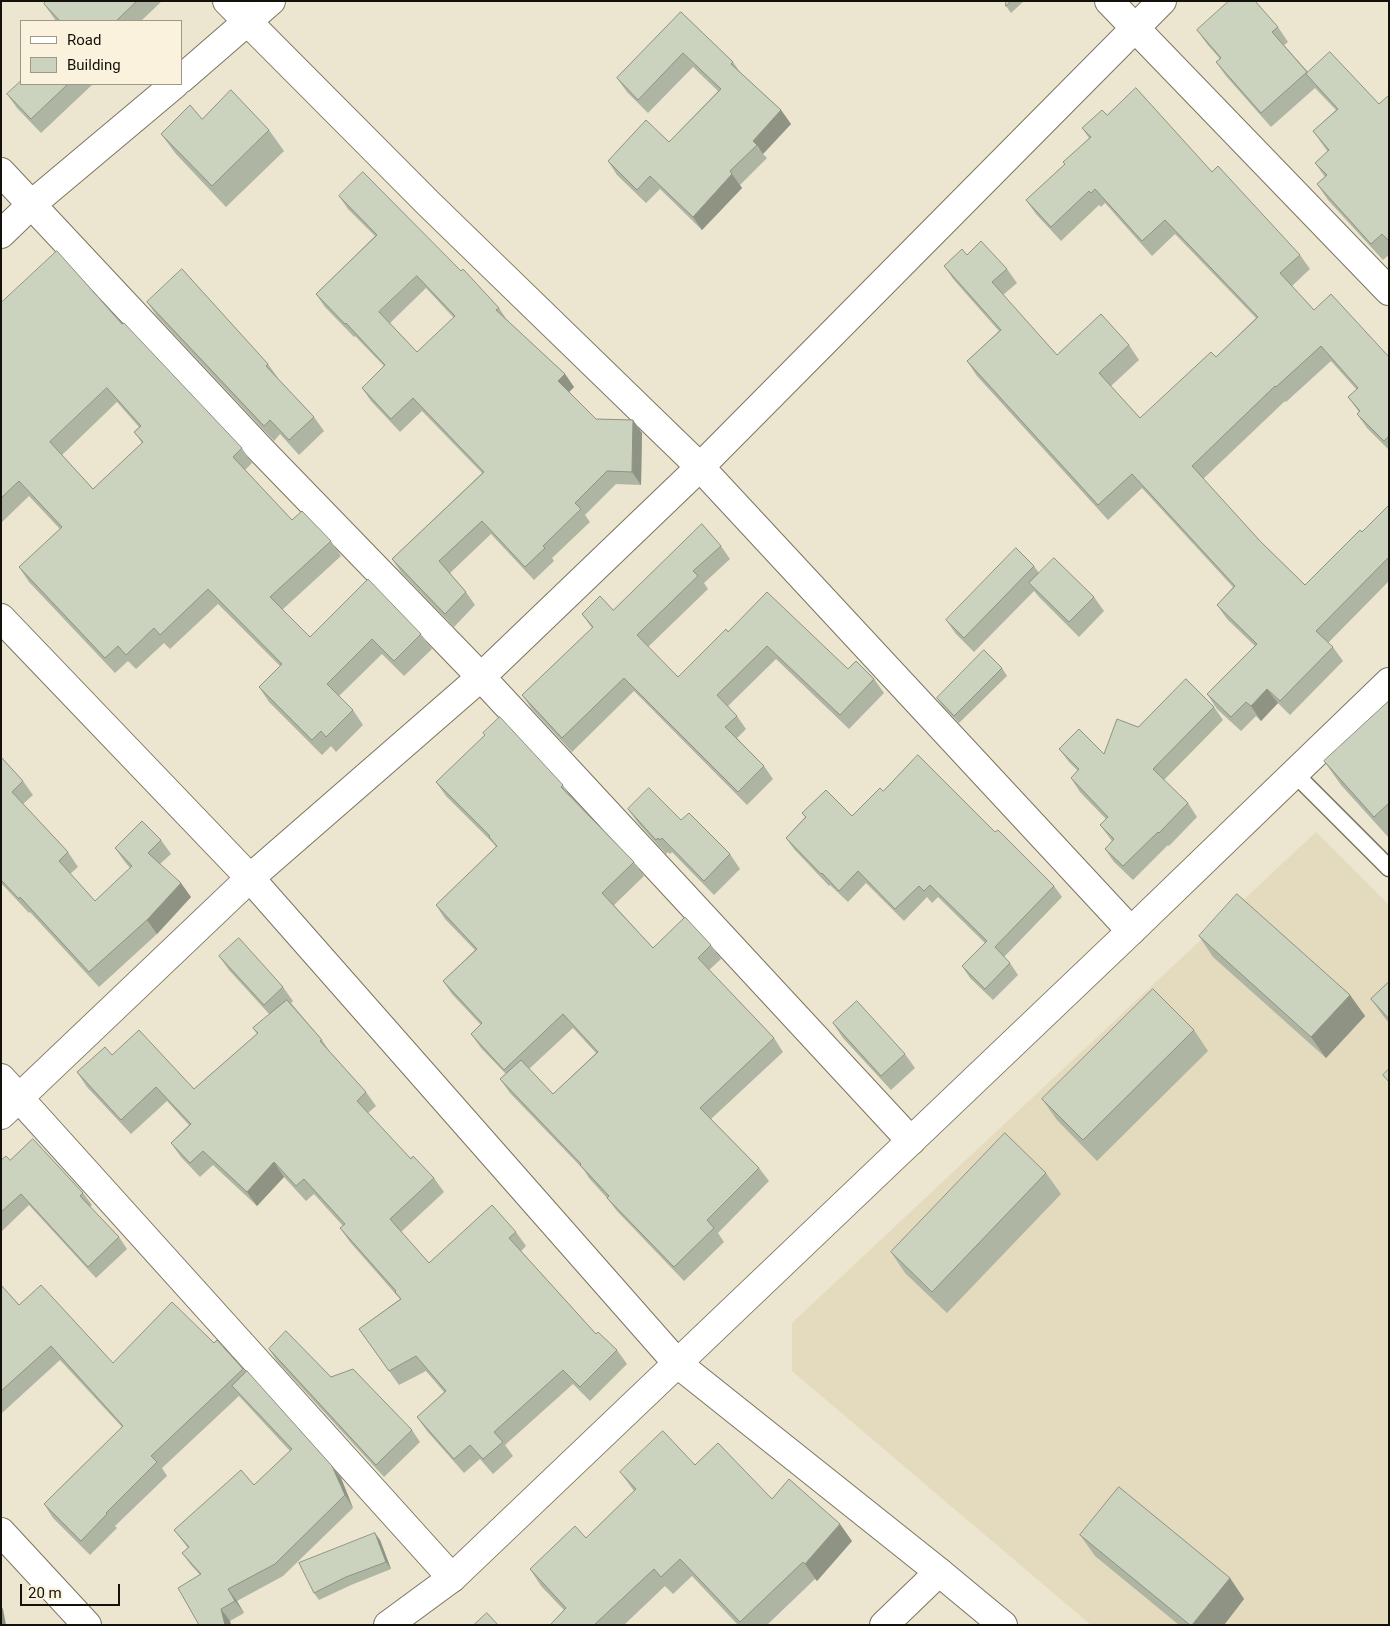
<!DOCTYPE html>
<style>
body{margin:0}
#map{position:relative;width:1390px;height:1626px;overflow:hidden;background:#ece5cf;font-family:Roboto,sans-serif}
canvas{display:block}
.frame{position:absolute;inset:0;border:2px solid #14110a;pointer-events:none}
.legend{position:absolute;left:20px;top:20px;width:162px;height:65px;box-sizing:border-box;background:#faf2dc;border:1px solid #9e9888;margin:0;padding:6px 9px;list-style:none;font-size:15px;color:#14110a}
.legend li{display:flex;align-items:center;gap:10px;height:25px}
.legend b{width:25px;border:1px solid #9e9888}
.scale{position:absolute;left:20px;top:1584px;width:100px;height:22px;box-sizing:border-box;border:2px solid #14110a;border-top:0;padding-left:6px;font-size:15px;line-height:18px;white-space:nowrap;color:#14110a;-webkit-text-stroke:4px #faf2dc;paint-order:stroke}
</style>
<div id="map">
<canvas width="1390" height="1626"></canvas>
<div class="frame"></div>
<ul class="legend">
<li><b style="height:6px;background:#fff"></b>Road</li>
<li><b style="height:14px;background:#cbd2bd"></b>Building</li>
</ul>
<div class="scale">20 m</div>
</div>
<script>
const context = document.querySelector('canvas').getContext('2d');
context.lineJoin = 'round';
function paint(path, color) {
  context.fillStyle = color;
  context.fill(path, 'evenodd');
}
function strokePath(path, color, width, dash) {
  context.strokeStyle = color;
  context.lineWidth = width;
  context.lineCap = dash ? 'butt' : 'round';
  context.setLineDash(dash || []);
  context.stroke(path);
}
paint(new Path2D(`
 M1316,832L1389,905V1625H1091L792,1371V1323Z`), '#e4dabd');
const service = new Path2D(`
 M1294,773L1389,868`);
const minor = new Path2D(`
 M227,1L430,205L700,467L1131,931
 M1109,1L1389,291
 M181,79L271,1
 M1,172L263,452L481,677L911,1141
 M1,234L32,204L175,84
 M1,618L250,878L678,1364
 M1,1078L452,1578
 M1,1115L250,878L481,677L700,467L1162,1
 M1,1532L87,1625
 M884,1625L939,1572`);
const tertiary = new Path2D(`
 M678,1364L939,1572L1003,1625
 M388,1625L452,1578L1131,931L1389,682`);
strokePath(service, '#7c7562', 19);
strokePath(minor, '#7c7562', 30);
strokePath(tertiary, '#7c7562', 30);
strokePath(service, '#fff', 16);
strokePath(minor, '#fff', 28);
strokePath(tertiary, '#fff', 28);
paint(new Path2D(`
 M46,1H162L141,21H56L44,4Z
 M1006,1H1024L1011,13L1006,6Z
 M681,12L733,62L740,72L781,110L791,124L763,154L767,158L740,185L742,188L702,230L660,189L646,203L617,175L608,161L669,142L718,91L693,67L648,113L627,92L617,78Z
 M1278,27L1288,42L1284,45L1308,72L1379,104L1389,96V255L1383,260L1328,200L1317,184L1325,177L1315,163L1328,152L1313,131L1336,110L1315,88L1271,127L1226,76L1216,62L1220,59L1207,44L1197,30Z
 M21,84H93L41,133L17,108L7,94Z
 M1107,115L1212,172L1300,255L1310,269L1292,286L1314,310L1389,357V450L1367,428L1357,414L1359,412L1348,397L1357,390L1331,361L1286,402L1285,401L1203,479L1260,541L1305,585L1362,532L1389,505V581L1328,643L1333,647L1343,661L1290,715L1278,703L1261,721L1256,716L1241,731L1217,709L1207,694L1255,646L1227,619L1217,605L1233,587L1142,488L1108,520L977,376L967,361L999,331L954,280L944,266L967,255L1007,269L1017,283L1003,295L1057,355L1129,345L1139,360L1111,386L1140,418L1216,357L1256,318L1175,234L1152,256L1105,203L1101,207L1099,205L1061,241L1036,214L1026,200L1064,165L1089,138L1082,128Z
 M202,119L269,130L284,151L226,207L176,154L161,134Z
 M339,196L461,271L499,308L507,320L565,374L574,387L569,392L596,419L633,420L642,433L641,485L616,484L585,515L590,522L552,558L554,561L534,580L491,534L450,573L466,592L475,605L454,627L401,572L392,559L482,473L422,411L400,432L371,401L362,388L384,366L355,336L354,337L325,307L316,294L375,236L348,209ZM426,288L454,318L417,352L390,323Z
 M147,302L268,364L278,378V379L314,417L324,431L299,455L280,434L274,441L157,316Z
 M1,303L122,324L242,448L252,463L245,470L292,520L331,541L341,556L282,610L310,637L421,634L432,649L404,676L382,654L339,696L353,710L363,725L336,752L331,746L322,755L269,702L259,687L280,666L218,604L170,649L164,643L136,669L128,661L115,673L29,582L19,567L60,529L29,496L1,523ZM117,402L139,427L134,432L142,443L93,489L62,455Z
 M721,546L730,559L704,583L708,589L648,647L678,677L728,632L848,669L874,679L884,693L849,729L776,659L728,706L737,716L746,729L737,738L764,766L773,779L747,805L634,691L572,752L532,709L522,695L592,628L582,614L613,610Z
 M1034,566L1039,573L1094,597L1104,611L1079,637L1039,597L1034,591L974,652L956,634L946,620Z
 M1002,668L1007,676L959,723L942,705L937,698Z
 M1389,701V838L1341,785L1324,761Z
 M1214,707L1223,720L1164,780L1188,803L1197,817L1169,846L1168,845L1133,880L1114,862L1105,849L1112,841L1100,825L1106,819L1080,792L1071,778L1078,771L1069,762L1059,749L1104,754Z
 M1,757L23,781L33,795L23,804L68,852L78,867L70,874L95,901L130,868L125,862L115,848L161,840L171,854L160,864L191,897L157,934L99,987L30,912L29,913L1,883Z
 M436,782L563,785L572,799L634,862L644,876L614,905L653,948L711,945L721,959L709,970L774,1038L783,1052L711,1119L759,1168L769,1181L718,1233L724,1242L684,1281L617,1211L607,1198L589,1178L584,1170L510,1093L500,1079L506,1074L481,1048L471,1034L481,1025L452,994L443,981L475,950L445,919L436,905L496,847L493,843L446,796ZM573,1028L596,1053L553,1094L529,1069Z
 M883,791L995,832L1054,886L1062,897L1004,957L1010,963L1018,975L993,1000L970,978L962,966L985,943L938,897L932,903L927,897L904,921L866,883L848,902L830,885L829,886L794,849L786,838L805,817L802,813L852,816Z
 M628,809L681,820L730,854L740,869L714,895L672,852L670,854L668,852L666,854L638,823Z
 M1199,936L1350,995L1365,1016L1326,1058L1213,957Z
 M219,956L283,987L293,1001L291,1003L322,1040L330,1052L366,1092L376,1106L368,1113L411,1159L434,1178L444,1192L401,1232L429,1263L516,1232L526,1246L521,1251L596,1334L617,1350L627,1364L590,1401L573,1384L505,1445L513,1456L493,1474L480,1459L464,1473L427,1431L417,1417L444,1392L426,1371L399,1385L359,1329L400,1299L350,1242L340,1228L343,1226L314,1194L306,1201L284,1177L257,1206L213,1165L200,1177L181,1157L171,1143L189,1125L167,1101L131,1134L87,1087L77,1072L112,1055L194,1089L257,1034L253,1028L270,1015L229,970Z
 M1389,982V1023L1384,1017L1371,999Z
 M833,1023L905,1054L915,1068L891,1090L843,1038Z
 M1194,1030L1208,1051L1097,1161L1057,1120L1042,1099Z
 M1,1160H10L83,1193L92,1205L90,1207L119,1237L127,1249L96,1278L29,1205L1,1232Z
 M1046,1173L1061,1194L947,1313L905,1273L891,1252Z
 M1,1285L19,1305L113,1363L214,1343L243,1369L332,1466L341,1478L353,1508L283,1576L237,1601L244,1613L230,1621L231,1625H199L200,1575L191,1565L182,1553L188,1548L174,1530L254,1485L290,1451L239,1396L162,1468L167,1476L115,1526L117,1528L90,1555L53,1518L44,1504L122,1427L60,1360L2,1413L1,1411Z
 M269,1349L331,1377L412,1430L420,1442L384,1477L277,1361Z
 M695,1465L772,1499L852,1541L817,1581L815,1579L767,1625H738L692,1576L673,1594L665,1586L624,1625H550L564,1610L541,1586L530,1569L586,1538L634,1491L620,1472Z
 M1080,1535L1230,1578L1244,1599L1224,1625H1179L1095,1556Z
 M380,1540L391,1569L351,1585L319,1600L314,1593Z`), '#afb5a3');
paint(new Path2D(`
 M781,110L791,124L763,154L757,145L753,141Z
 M732,174L742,188L702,230L693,217Z
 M565,374L574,387L567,394L558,381Z
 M633,420L642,433L641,485L632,472Z
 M1267,689L1278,703L1261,721L1251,706Z
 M181,883L191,897L157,934L147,920Z
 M1350,995L1365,1016L1326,1058L1311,1037Z
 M274,1162L284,1177L257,1206L247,1192Z
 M332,1466L341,1478L353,1508L345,1495Z
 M840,1524L852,1541L817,1581L805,1564Z
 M375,1533L380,1540L391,1569L386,1562Z
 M1230,1578L1244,1599L1224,1625H1192Z
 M228,1589L237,1601L244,1613L235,1601Z
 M1,1606L3,1609L6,1625H1Z
 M221,1609L230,1621L231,1625H225Z`), '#8e9384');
const building = new Path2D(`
 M46,1H137L116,21H60L44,4Z
 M1006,1H1011L1006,6Z
 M1229,1H1255L1278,27L1272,32L1307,72L1261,113L1216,62L1221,58L1197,30Z
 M681,12L733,62L731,64L781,110L753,141L757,145L730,171L732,174L693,217L650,176L637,190L608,161L646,120L669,142L721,89L683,53L638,100L617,78Z
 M1330,52L1379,104L1388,96H1389V241L1382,234L1371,244L1317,184L1327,175L1315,163L1329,150L1313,131L1338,109L1306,74Z
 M21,81V84H68L31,119L7,94Z
 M1136,88L1212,172L1218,166L1300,255L1280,273L1314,310L1331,294L1389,357V436L1384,441L1357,414L1360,411L1348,397L1358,388L1321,346L1276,387L1275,386L1192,466L1260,541L1305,585L1360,530L1362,532L1389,505V557L1316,631L1333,647L1280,701L1267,689L1251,706L1246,702L1231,717L1207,694L1257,644L1217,605L1235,586L1132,474L1098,505L967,361L1001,330L944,266L962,249L967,255L981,241L1007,269L992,282L1057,355L1101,314L1129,345L1099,373L1140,418L1211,352L1216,357L1258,317L1165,220L1142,241L1095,189L1091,193L1089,191L1051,227L1026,200L1065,164L1063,162L1091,137L1082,128L1102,110L1107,115Z
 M231,90L269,130L212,186L161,134L190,105L202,119Z
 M363,172L461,271L463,269L499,308L496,310L565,374L558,381L596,419L633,420L632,472L607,471L575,503L581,509L543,546L545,548L525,567L482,521L439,561L466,592L445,614L392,559L484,472L413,398L391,419L362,388L385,365L346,323L345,324L316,294L377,235L339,196ZM417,276L455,316L417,352L379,312Z
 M57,251L122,324L124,323L242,448L233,457L292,520L302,511L331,541L270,597L310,637L368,579L421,634L394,661L372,639L327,684L353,710L326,737L321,731L312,740L259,687L282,664L208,589L160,635L154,628L126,655L118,646L105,658L19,567L62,527L19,481L1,498V303ZM107,388L141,426L134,432L143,442L93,489L50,442Z
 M182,269L268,364L266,366L314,417L289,440L270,420L264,426L147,302Z
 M702,524L721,546L693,571L698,576L637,635L678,677L726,629L728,632L767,592L848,669L856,661L874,679L840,715L767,646L717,695L737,716L725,727L764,766L738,792L624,678L562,738L522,695L593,627L582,614L600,596L613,610Z
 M1016,548L1034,566L964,638L946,620Z
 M1054,558L1094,597L1069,622L1029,583Z
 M984,650L1002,668L954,716L937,698Z
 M1186,679L1214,707L1153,769L1188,803L1159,833L1158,832L1123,866L1105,849L1114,839L1100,825L1108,817L1071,778L1079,769L1059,749L1079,729L1104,754L1117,719L1138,727Z
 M1389,701V805L1388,804L1374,817L1324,761Z
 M500,717L563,785L561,787L634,862L602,893L653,948L685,917L711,945L698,958L774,1038L700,1108L759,1168L707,1220L714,1228L674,1267L607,1198L609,1196L580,1165L581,1164L500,1079L521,1060L553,1094L598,1052L563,1014L504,1070L471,1034L482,1023L443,981L477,949L436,905L497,846L489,837L490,836L436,782L485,735L483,733Z
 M918,755L995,832L998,830L1054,886L995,947L1010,963L985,989L962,966L987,941L930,885L924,891L919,886L895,909L858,871L839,891L822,873L821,874L786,838L806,817L802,813L826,790L852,816L880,788L883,791Z
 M1,757L23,781L12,792L68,852L59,861L95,901L132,866L115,848L142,821L161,840L148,853L181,883L147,920L89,972L20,897L19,899L1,880Z
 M649,788L681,820L689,813L730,854L704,881L662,838L660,840L658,838L656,840L628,809Z
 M1237,894L1350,995L1311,1037L1199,936Z
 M239,938L283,987L264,1005L219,956Z
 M1389,982V1019L1371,999Z
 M1153,989L1194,1030L1083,1140L1042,1099Z
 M287,1000L322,1040L320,1041L366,1092L357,1101L411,1159L413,1156L434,1178L390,1219L429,1263L492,1205L516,1232L509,1238L596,1334L598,1332L617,1350L580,1387L563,1370L494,1432L503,1442L483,1459L470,1445L454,1459L417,1417L446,1391L416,1356L389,1371L359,1329L401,1299L395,1292L396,1291L340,1228L345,1224L304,1179L296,1186L274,1162L247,1192L203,1151L190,1163L171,1143L191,1124L156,1087L121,1120L77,1072L105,1047L112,1055L139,1030L194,1089L258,1033L253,1028Z
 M857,1001L905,1054L881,1076L833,1023Z
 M1389,1069V1082L1383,1075Z
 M1005,1133L1046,1173L932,1292L891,1252Z
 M33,1139L83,1193L80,1196L119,1237L88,1267L21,1194L1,1212V1160L6,1156L10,1160Z
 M1,1285L19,1305L41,1285L113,1363L172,1302L214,1343L217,1340L243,1369L151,1456L157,1462L106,1513L107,1514L81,1541L44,1504L123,1426L51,1346L1,1391Z
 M286,1331L331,1377L353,1369L412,1430L376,1465L269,1349Z
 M247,1371L332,1466L345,1495L275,1564L228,1589L235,1601L221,1609L225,1625H199L178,1588L201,1574L182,1553L189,1547L174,1530L241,1470L254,1485L292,1449L232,1386Z
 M663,1431L695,1465L718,1443L772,1499L789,1479L840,1524L805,1564L803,1562L740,1622L680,1559L661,1577L654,1569L594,1625H550L566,1608L530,1569L575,1526L586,1538L636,1489L620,1472Z
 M1119,1487L1230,1578L1192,1625H1190L1080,1535Z
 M375,1533L386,1562L346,1577L314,1593L299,1563Z
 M487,1613L498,1625H474Z`);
paint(building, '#cbd2bd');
strokePath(building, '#8e9384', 1);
</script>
